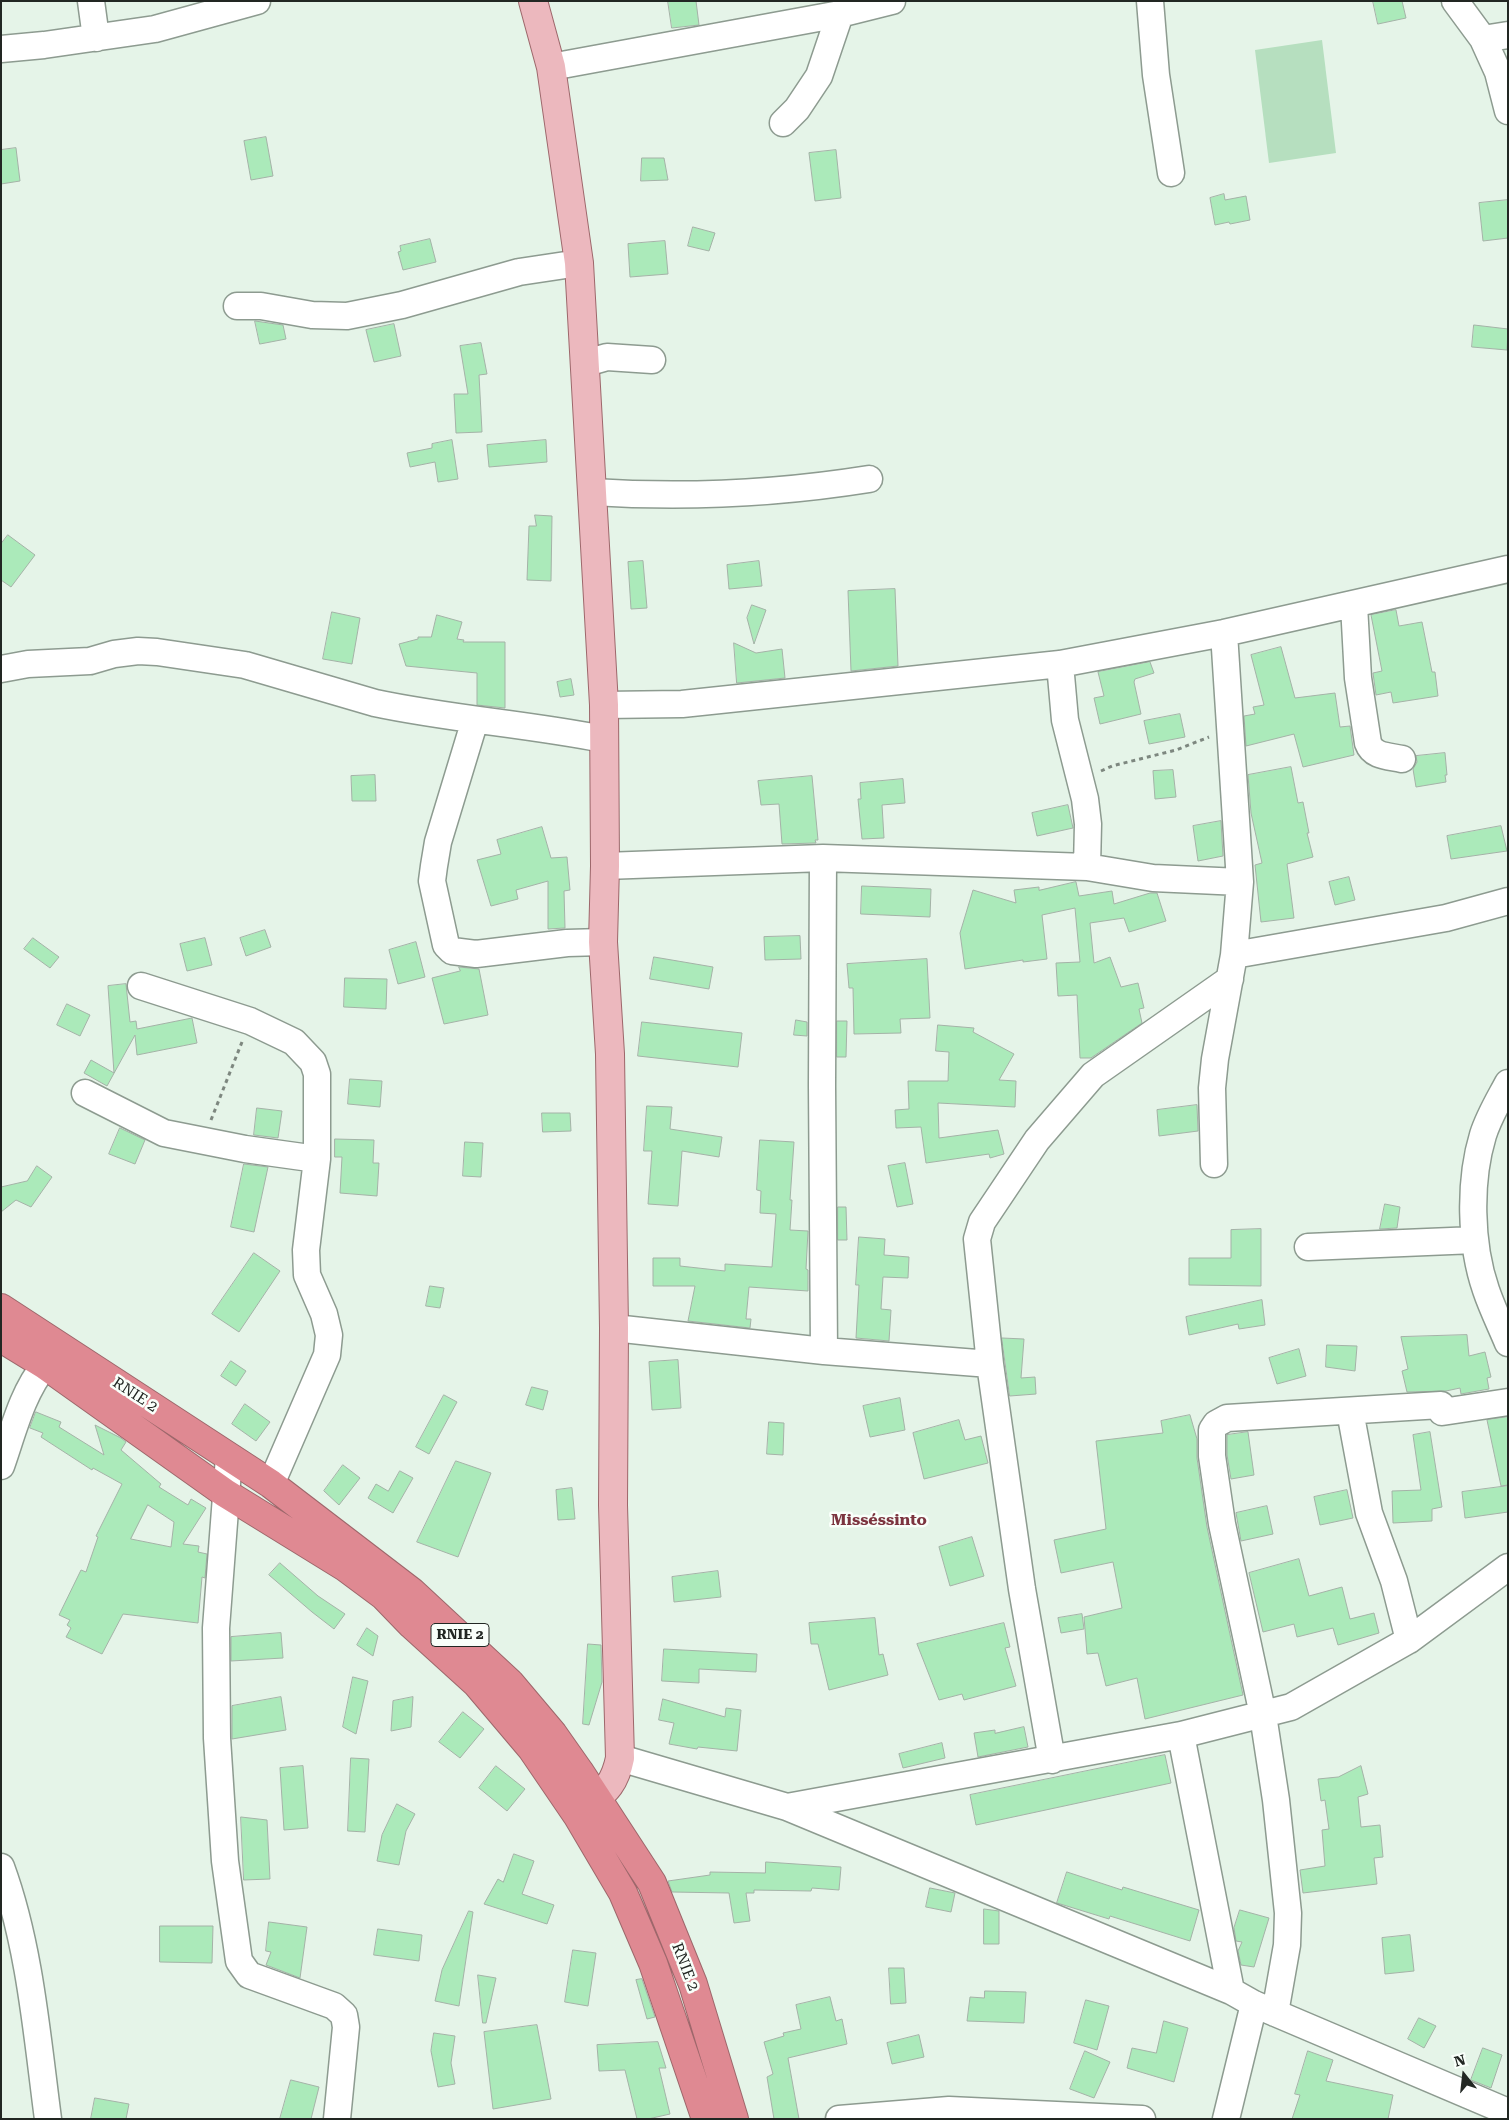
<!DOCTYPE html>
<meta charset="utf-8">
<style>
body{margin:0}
#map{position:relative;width:1509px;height:2120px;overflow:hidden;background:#e5f4e8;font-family:"Roboto Serif",serif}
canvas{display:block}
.frame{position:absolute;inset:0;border:2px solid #222723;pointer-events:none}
.north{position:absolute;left:1439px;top:2050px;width:50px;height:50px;-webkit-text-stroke:4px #f9fffa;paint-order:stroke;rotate:344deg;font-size:14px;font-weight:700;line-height:20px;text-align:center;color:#222723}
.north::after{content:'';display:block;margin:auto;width:18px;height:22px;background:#222723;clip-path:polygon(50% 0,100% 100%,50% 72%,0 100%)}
</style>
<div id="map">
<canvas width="1509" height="2120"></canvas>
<div class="frame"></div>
<div class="north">N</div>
</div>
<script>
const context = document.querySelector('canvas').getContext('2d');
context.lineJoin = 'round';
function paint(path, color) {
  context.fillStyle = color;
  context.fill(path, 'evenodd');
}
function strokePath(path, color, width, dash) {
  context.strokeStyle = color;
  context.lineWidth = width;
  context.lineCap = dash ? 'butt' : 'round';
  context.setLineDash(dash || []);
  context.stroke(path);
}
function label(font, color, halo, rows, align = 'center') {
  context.font = font + ' "Roboto Serif",serif';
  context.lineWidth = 5;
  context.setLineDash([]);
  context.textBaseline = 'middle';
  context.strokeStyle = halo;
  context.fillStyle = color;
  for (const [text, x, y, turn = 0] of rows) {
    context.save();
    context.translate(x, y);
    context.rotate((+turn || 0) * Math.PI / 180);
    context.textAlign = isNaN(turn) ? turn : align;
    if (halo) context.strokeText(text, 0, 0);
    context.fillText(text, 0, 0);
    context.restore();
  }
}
paint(new Path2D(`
 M1322,40L1336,153L1269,163L1255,50Z`), '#b6dfbf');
const building = new Path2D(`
 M668,1H696L699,25L672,28Z
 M1373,1H1402L1406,18L1378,24Z
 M266,137L273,176L251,180L244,141Z
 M16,148L20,181L1,184V150Z
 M836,150L841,198L815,201L809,153Z
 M642,158H664L668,180L641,181Z
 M1224,194L1225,200L1246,196L1250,220L1230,224L1229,222L1215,225L1210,198Z
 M1508,200V238L1483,241L1479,203Z
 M693,227L715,233L709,251L688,246Z
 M430,239L436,262L403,270L398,252L401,251L400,246Z
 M665,241L668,274L630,277L628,244Z
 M255,321L283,325L286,339L260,344Z
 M394,324L401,356L374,362L366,330Z
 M1474,325L1508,329L1507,350L1472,347Z
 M481,343L487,374L479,375L482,432L456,433L454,394H468L460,346Z
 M452,440L458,479L438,482L435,462L410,467L407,453L432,448V444Z
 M546,440L547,462L489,467L487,445Z
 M535,515L552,516L551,581L527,580L529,526H536Z
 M8,535L35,555L11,587L1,580V544Z
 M643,561L647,608L631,609L628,562Z
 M759,561L762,586L729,589L727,565Z
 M895,589L898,666L851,671L848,591Z
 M752,605L766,610L754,644L747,618Z
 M1396,610L1399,626L1422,622L1432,672H1435L1438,696L1393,703L1391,692L1376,695L1373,673L1382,671L1371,615Z
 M332,612L360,618L352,664L323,659Z
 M437,615L462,622L457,639L464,640L463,642H505V708L477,705V673L406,666L399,644L418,639V637H431Z
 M734,643L756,653L782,649L785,678L737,683Z
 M1281,647L1295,698L1335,693L1340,727L1350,726L1354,755L1303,767L1294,734L1246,746L1244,716L1255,714L1253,707L1264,705L1251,655Z
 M1150,662L1154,673L1135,679L1134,682L1141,714L1100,724L1094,698L1104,696L1098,672Z
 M571,679L574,695L560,697L557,682Z
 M1180,714L1185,737L1149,744L1144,721Z
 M1445,753L1447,775H1445L1446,782L1416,787L1413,769L1417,762L1416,756Z
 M1291,767L1298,803L1303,802L1309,833H1307L1313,857L1287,864L1294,918L1261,922L1255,865L1262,863L1251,813L1248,775Z
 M1173,770L1176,797L1155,799L1153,771Z
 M375,775L376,801H352L351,776Z
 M812,776L818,840H815L816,843L782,844L779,804L761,805L758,781Z
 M903,779L905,803L882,805L884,838L862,839L858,799H861L860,783Z
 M1068,805L1073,828L1037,836L1032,813Z
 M1221,821L1223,856L1198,861L1193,826Z
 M1501,826L1507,851L1451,859L1447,836Z
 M542,827L551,858L567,857L570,890L564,891L565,928L548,929V881L516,890L518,899L491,906L477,860L501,854L497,840Z
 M1349,877L1355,900L1335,905L1329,882Z
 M1076,882L1079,896L1112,891L1114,904L1150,893H1157L1166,921L1129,932L1124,918L1090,923L1094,963L1110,957L1121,987L1138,983L1144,1008L1139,1009L1142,1023L1091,1058H1080L1077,995L1058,996L1056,963L1080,962L1075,908L1042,915L1047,959L1023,962V960L965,969L960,933L973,890L1016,903L1014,890L1039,887V890Z
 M862,886L931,889L930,917L861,914Z
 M265,930L271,947L246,956L240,938Z
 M800,936L801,959L765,960L764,937Z
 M33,938L59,957L50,968L24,949Z
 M205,938L212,965L187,971L180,944Z
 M416,942L425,977L398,984L389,950Z
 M654,957L713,967L709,989L650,979Z
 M927,959L930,1018L900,1019L901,1033L854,1034L853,988H849L847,964Z
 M459,967L479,969L488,1015L444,1024L432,978L460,971Z
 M345,978L387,979L386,1009L344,1007Z
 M126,984L130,1022L136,1021L137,1029L192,1018L197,1043L137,1055L135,1035L107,1086L84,1073L91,1060L114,1073L108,986Z
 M67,1004L90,1015L80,1036L57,1025Z
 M796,1020L807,1022V1036L794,1035Z
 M837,1021H847L846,1057H837Z
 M642,1022L742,1033L738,1067L638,1056Z
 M938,1025L974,1028L973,1032L1014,1054L999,1080L1016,1081L1015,1107L938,1103L939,1138L998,1130L1004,1154L990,1158L989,1154L926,1163L921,1127L896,1128L895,1110L909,1109L908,1081H948L949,1052L936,1051Z
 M350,1079L382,1081L380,1107L348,1104Z
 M1197,1105L1198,1131L1159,1136L1157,1110Z
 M647,1106L672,1107L670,1129L722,1137L719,1157L682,1151L678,1206L648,1204L652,1151H644Z
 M257,1108L282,1111L278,1138L254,1135Z
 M542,1113H570L571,1131L543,1132Z
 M120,1128L145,1140L135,1164L109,1154Z
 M335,1139L374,1140L373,1163H379L377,1196L340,1193L342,1157H335Z
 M760,1140L794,1142L790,1200H792L790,1230L808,1231L806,1269L808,1270V1291L749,1287L746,1319H751L750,1328L688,1321L695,1286H653V1258H680V1266L725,1271V1264L772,1267L776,1214L760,1213L761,1191L757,1190Z
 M465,1142L483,1143L481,1177L463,1176Z
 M905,1163L913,1204L897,1207L888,1166Z
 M244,1164L268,1167L254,1232L231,1227Z
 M37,1166L52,1177L31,1207L16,1200L1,1212V1187L27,1181Z
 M1385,1204L1400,1207L1397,1228L1380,1229Z
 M838,1207H846L847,1240H838Z
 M1261,1229V1286L1189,1285V1258H1231V1230Z
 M859,1237L885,1239L884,1255L909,1257L908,1278L883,1277L881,1309L891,1310L889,1341L856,1338L859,1285H856Z
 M254,1253L280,1271L239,1332L212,1314Z
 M430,1286L444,1288L440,1308L426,1306Z
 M1262,1300L1265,1325L1239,1329L1238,1324L1189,1335L1186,1317Z
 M1467,1335L1469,1356L1485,1352L1491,1377L1487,1378L1489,1389L1461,1394L1460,1388L1446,1391L1407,1392L1402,1371L1408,1369L1401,1337Z
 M1002,1338L1024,1339L1021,1378L1035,1377L1036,1394L1010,1396Z
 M1327,1345L1357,1346L1355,1371L1326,1367Z
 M1299,1349L1306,1376L1277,1384L1269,1358Z
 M678,1360L681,1408L652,1410L649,1362Z
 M231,1361L246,1371L236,1386L221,1376Z
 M532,1387L548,1391L543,1410L526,1405Z
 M444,1395L457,1402L429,1454L416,1447Z
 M900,1398L905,1430L870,1437L863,1406Z
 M245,1404L270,1422L256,1441L232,1424Z
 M36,1412L61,1422L59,1427L104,1455L95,1425L121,1438L126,1442L121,1450L161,1484L159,1487L188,1505L191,1499L206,1508L183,1544L199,1546L198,1552L207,1554L205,1578L202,1577L198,1623L123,1614L102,1654L66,1637L71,1628L67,1625L70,1620L59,1615L81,1570L86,1572L98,1537L96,1536L122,1484L93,1468L92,1470L41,1437L43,1433L30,1428ZM148,1505L174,1522L171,1547L131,1539Z
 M1190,1415L1197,1439V1458L1207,1527L1243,1695L1145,1719L1137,1678L1106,1686L1098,1653L1087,1654L1084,1617L1122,1608L1113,1562L1061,1573L1054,1540L1106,1529L1096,1441L1163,1433L1161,1421Z
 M1508,1417V1485L1501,1486L1487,1420Z
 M959,1420L965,1440L981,1436L988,1463L924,1479L913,1433Z
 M769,1422L784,1423L783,1455L767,1454Z
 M1248,1432L1254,1475L1231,1479L1227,1455V1435Z
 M1430,1432L1442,1507L1432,1509V1521L1393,1523L1392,1491L1421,1490L1413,1435Z
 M456,1461L491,1473L458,1557L417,1542Z
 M343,1465L360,1478L339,1505L324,1491Z
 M400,1471L413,1478L393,1513L368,1498L376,1484L388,1491Z
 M1508,1486V1512L1465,1518L1462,1492Z
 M572,1488L575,1519L558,1520L556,1490Z
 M1347,1490L1353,1518L1320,1525L1314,1497Z
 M1267,1506L1273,1534L1241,1541L1236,1513Z
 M972,1537L984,1576L950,1586L939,1547Z
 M1299,1559L1309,1596L1342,1587L1350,1619L1374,1613L1379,1633L1338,1645L1333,1628L1297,1637L1294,1624L1263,1632L1249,1573Z
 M280,1563L318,1596L345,1614L334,1629L312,1612L269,1575Z
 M718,1571L721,1597L674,1602L672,1577Z
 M1082,1614L1084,1629L1061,1633L1058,1618Z
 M875,1618L879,1655L883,1654L888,1675L829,1690L818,1644H811L809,1623Z
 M1004,1623L1010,1647L1005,1648L1016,1686L964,1700L962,1694L939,1700L917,1644Z
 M367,1628L378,1636L373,1656L357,1645Z
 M281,1633L283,1658L231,1661V1637Z
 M588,1644L601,1645L602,1682L589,1725L583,1724Z
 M664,1649L757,1654L756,1672L699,1669V1683L662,1681Z
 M353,1677L368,1681L356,1734L343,1727Z
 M281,1697L286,1730L232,1739V1706Z
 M413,1697L411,1727L391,1731L393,1701Z
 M663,1699L725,1717L726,1708L741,1710L737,1751L698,1747L697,1749L669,1744L674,1723L659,1720Z
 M463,1712L484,1729L460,1758L439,1742Z
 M1024,1727L1028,1747L978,1757L974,1733L995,1730V1733Z
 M942,1743L945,1758L903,1768L899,1754Z
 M1165,1755L1171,1783L976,1825L970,1795Z
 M351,1758L369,1759L365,1832L348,1831Z
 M303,1766L308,1828L284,1830L280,1768Z
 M496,1766L525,1789L507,1811L479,1788Z
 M1361,1766L1368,1794L1358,1797L1361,1827L1380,1825L1383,1857L1374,1858L1377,1884L1303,1893L1300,1870L1325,1866L1322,1830L1329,1829L1325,1800L1321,1801L1318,1779L1338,1777Z
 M397,1804L415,1814L406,1831L399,1865L377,1861L382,1835Z
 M241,1817L267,1820L270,1879L244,1880Z
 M514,1854L534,1861L522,1894L554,1905L547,1924L484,1904L498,1879L503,1882Z
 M766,1862L841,1867L839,1890L812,1888L811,1891L754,1890V1893H746L750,1921L734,1923L729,1893L672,1892L668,1881L710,1875V1872L765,1873Z
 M1067,1872L1122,1890L1123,1887L1199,1910L1190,1941L1110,1916L1109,1919L1057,1903Z
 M930,1888L955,1893L951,1912L926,1907Z
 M984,1909L999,1911V1944H984Z
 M1240,1910L1269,1918L1254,1967L1241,1965L1238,1951L1242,1942L1236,1941L1234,1928Z
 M469,1911L473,1912L459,2006L435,2001L442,1970Z
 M269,1922L307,1927L300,1978L266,1965L271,1952L266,1951Z
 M160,1926H213L212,1963L160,1962Z
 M378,1929L422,1935L419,1961L374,1955Z
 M1410,1935L1414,1971L1385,1974L1382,1938Z
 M573,1950L596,1953L588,2006L565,2002Z
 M889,1968H904L906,2003L891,2004Z
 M478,1975L496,1978L486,2023H483Z
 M642,1979L655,2017L647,2019L636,1980Z
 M985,1991L1026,1992L1024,2023L967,2021L970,1997L984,1998Z
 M830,1997L836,2021L842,2019L847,2044L788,2058L799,2119H774L767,2077L773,2074L764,2042L784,2036L783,2033L801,2029L796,2005Z
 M1086,2000L1109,2006L1097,2050L1074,2043Z
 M1419,2018L1436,2026L1424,2048L1408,2039Z
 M1164,2021L1188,2028L1174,2082L1127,2068L1132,2048L1156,2053Z
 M537,2025L551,2099L493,2109L484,2032Z
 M434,2033L455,2036L451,2063L455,2084L438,2087L431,2051Z
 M919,2035L924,2057L892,2064L887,2043Z
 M658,2042L666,2068H659L670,2114L648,2119H637L625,2070L599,2071L597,2045Z
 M1483,2048L1502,2055L1491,2088L1471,2080Z
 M1085,2051L1110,2062L1094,2098L1070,2089Z
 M1308,2051L1333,2060L1326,2081L1393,2095L1388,2119H1292L1300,2095L1295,2094Z
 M291,2080L319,2087L311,2119H280Z
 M95,2098L129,2104L126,2119H91Z`);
paint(building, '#abeaba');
strokePath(building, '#a4b2a7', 1);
const minor = new Path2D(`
 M91,1L96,38
 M1150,1L1156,75L1171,173
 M1455,1L1483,39L1508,35
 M840,14L892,1
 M1483,39L1498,72L1508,111
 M1,49L44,45L155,29L257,1
 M551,67L840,14L819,76L797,109L783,123
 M237,306H261L312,315L347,316L402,305L519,272L579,263
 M586,363L607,357L652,360
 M592,492C687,498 775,494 869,479
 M1354,605L1358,678L1368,743C1373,757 1389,756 1402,759
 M1060,664L1065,720L1085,799L1088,824L1087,867
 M1,669L28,664L90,661L114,654L138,651L157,652L245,665L375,703C450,719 527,724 603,739
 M604,705L682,704L1060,664L1224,633L1508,569
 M475,720L438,842L434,866L432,881L446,945L452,951L476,954L567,943L603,942
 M823,858L1087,867L1153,878L1240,882
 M605,866L823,858L822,1085L824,1351
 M1234,955L1446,918L1508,901
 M1508,1083C1499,1100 1489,1116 1483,1135C1469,1181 1470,1244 1486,1290C1492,1308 1501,1326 1508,1343
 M85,1093L164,1133L245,1149L317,1159V1074L313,1062L294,1042L250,1021L141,986
 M1214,1164L1212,1088L1215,1059L1234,955L1240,882L1224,633
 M1308,1247L1475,1240
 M614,1328L824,1351L990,1364L1022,1589L1052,1760
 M990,1364L977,1239L982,1222L1037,1140L1093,1075L1230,979
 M1350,1411L1369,1513L1394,1581L1409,1640
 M229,1457L216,1628L217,1738L225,1861L239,1961L249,1975L334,2006L344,2015L346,2027L337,2119
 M1,1466C13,1432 22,1393 45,1365
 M271,1484L327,1355L329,1335L324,1314L307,1275L306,1250L317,1159
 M1181,1735L1231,1991
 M620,1758L787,1807L1181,1735L1291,1707L1409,1640L1508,1567
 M787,1807L1231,1991L1254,2004L1508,2112
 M1,1867C30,1946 37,2036 48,2119
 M1275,2013L1287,1945L1288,1913L1276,1800L1263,1715L1222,1524L1212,1456V1430L1216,1424L1227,1418L1441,1405L1442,1412L1508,1402
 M839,2119L949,2110L1142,2119
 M1226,2119L1254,2004`);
const major = new Path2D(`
 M533,1L551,67L579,263L604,705L605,866L603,942L610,1054L614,1328L613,1505L620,1758C614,1788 602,1793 580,1813`);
const highway = new Path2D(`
 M1,1308L271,1484L412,1592L510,1683L553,1734L579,1771L652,1883L693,1984L734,2119
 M1,1338L45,1365L225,1493L345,1567L384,1596L412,1625L477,1684L532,1749L577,1815L623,1893L653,1963L706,2119`);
strokePath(minor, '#8d9b90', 29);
strokePath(major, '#9d676b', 30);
strokePath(highway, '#9d676b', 30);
strokePath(new Path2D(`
 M1101,771L1112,766L1176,750L1209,737
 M211,1120L242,1042`), '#7d877f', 3, [4, 4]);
strokePath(minor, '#fff', 26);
strokePath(major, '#ecb8be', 28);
strokePath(highway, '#df8992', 28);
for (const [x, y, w] of [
 [460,1635,58]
]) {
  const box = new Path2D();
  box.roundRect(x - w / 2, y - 11.5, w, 23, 4);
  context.fillStyle = '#f9fffa';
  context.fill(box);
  strokePath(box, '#222723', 1);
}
label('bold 14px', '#222723', null, [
 ["RNIE 2",460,1635]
]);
label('15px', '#222723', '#f9fffa', [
 ["RNIE 2",135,1395,33],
 ["RNIE 2",685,1967,69]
]);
label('bold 16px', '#7c343f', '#f9fffa', [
 ["Misséssinto",879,1520]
]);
</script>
